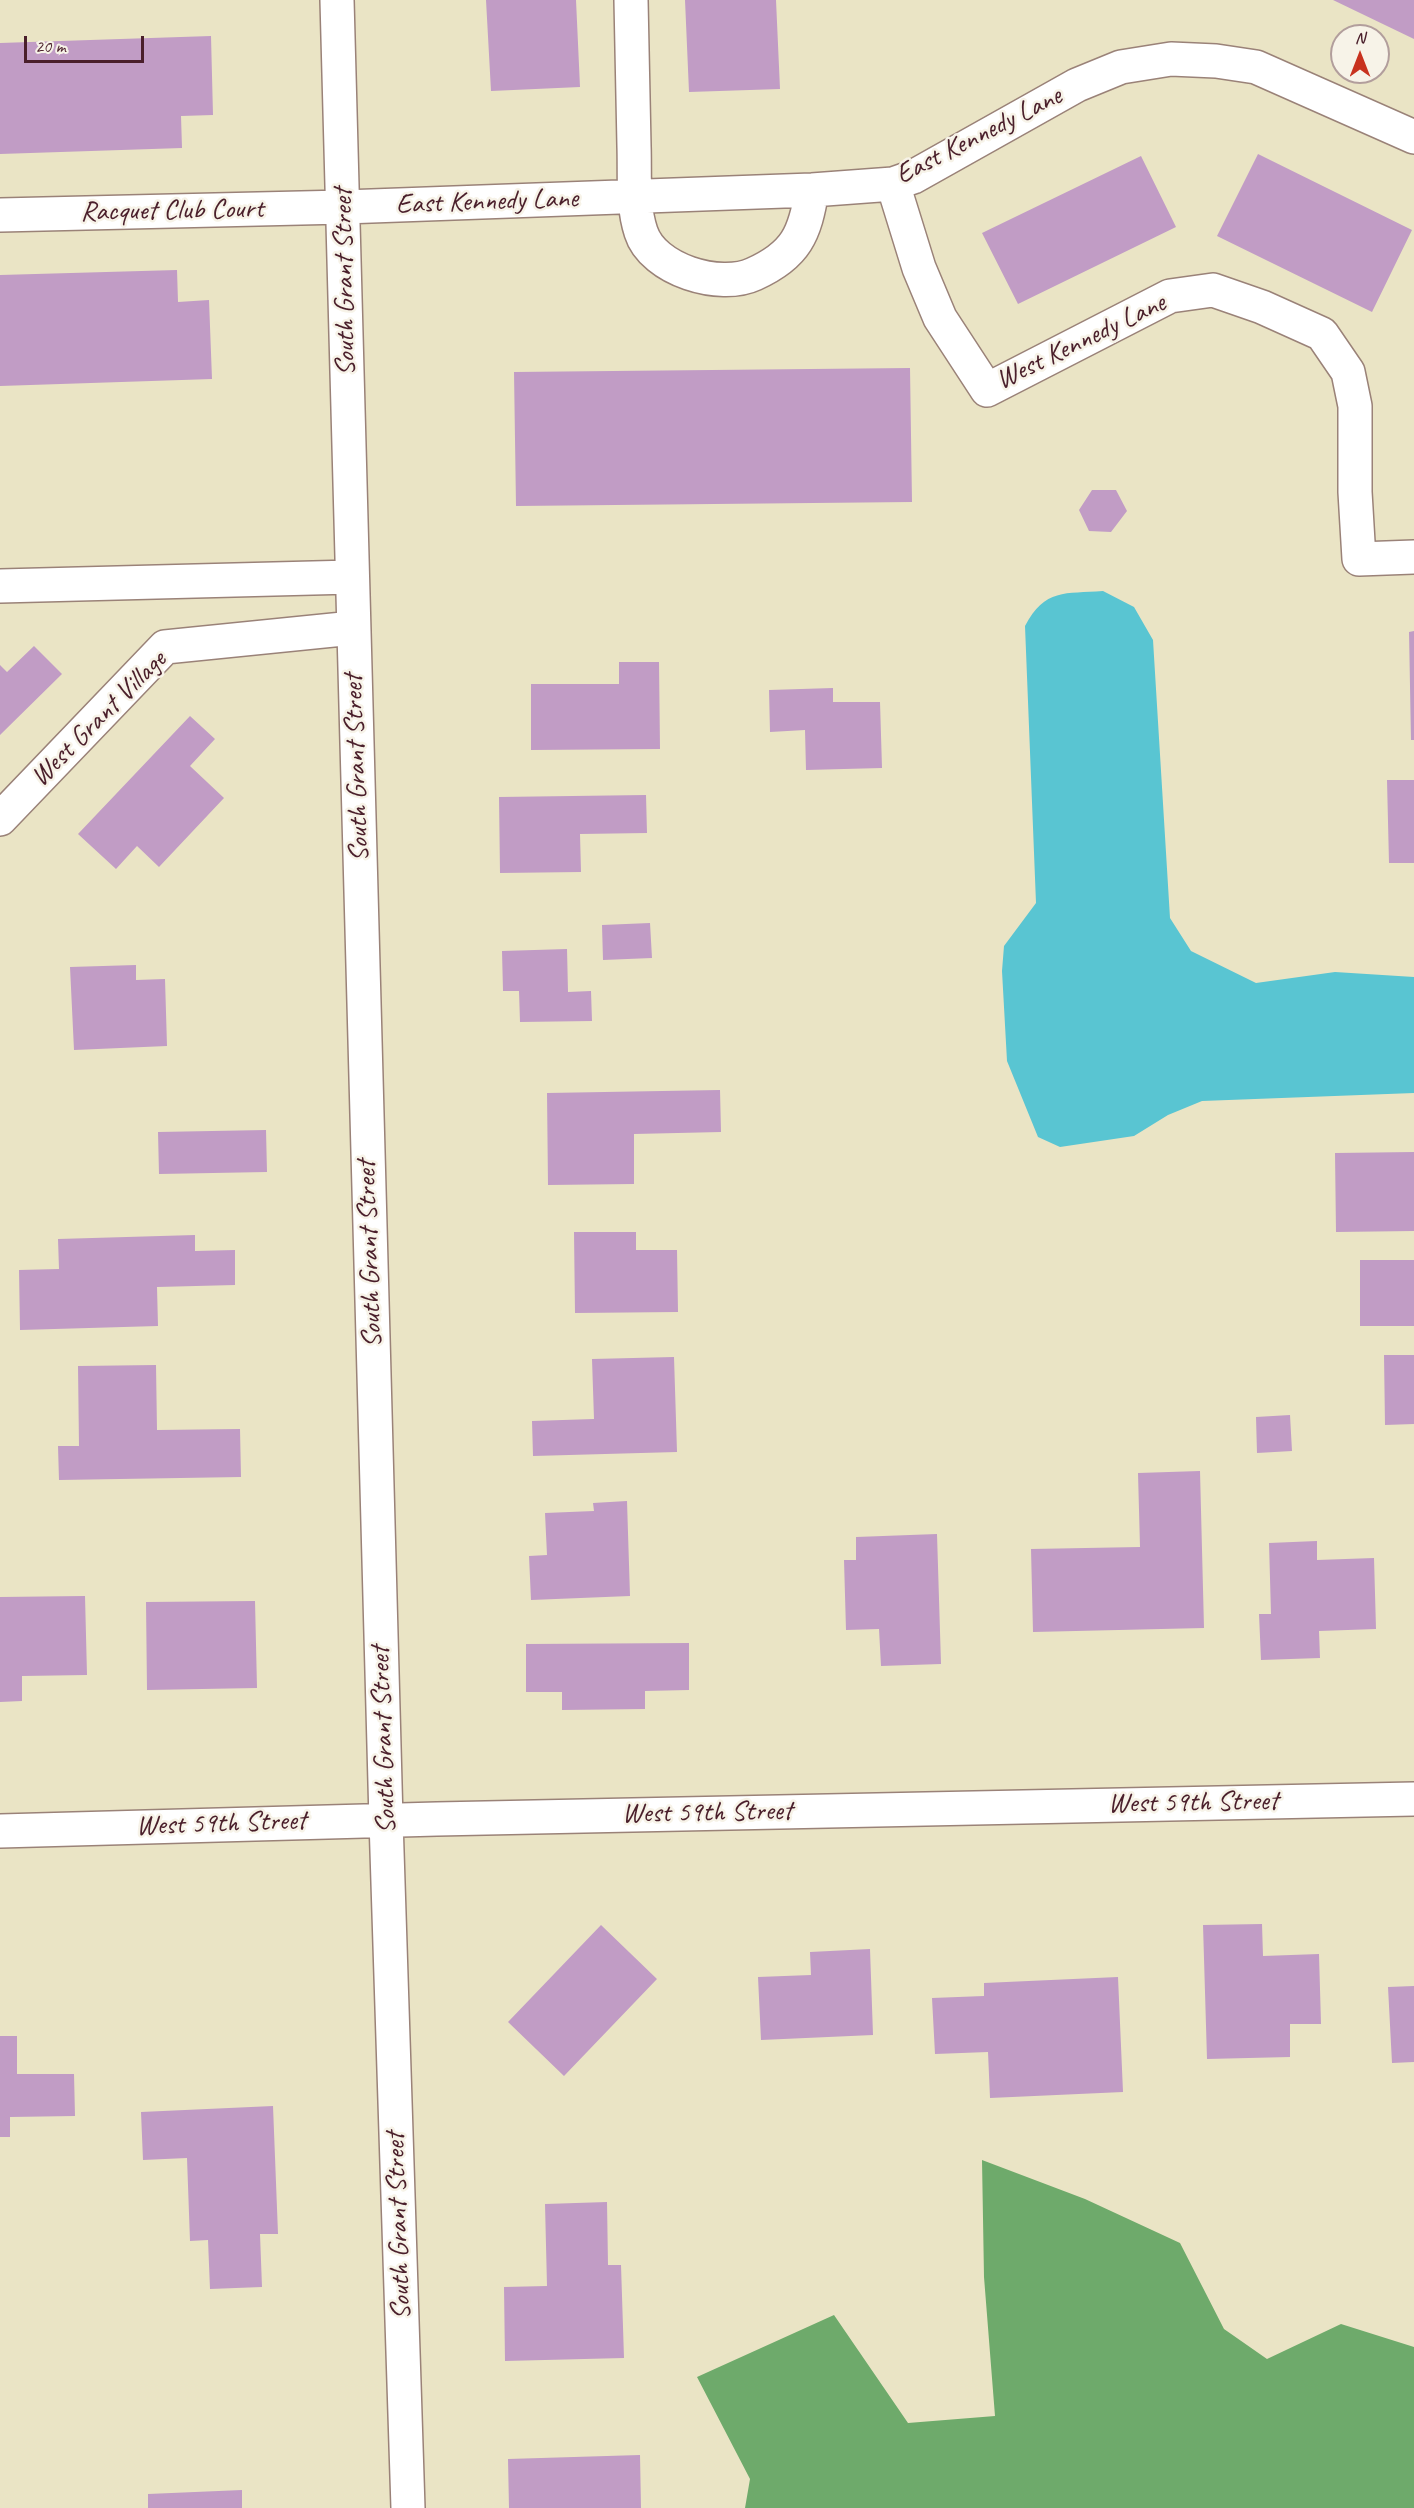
<!DOCTYPE html>
<style>
body{margin:0}
#map{position:relative;width:1414px;height:2508px;overflow:hidden;background:#eae4c5;font-family:Caveat,sans-serif}
canvas{display:block}
.north{position:absolute;left:1330px;top:24px;width:60px;height:60px;box-sizing:border-box;background:#f7f3e8;border:2px solid #b29e9c;border-radius:50%;rotate:0deg;font-size:16px;font-weight:700;line-height:24px;text-align:center;color:#4a1f2b}
.north::after{content:'';display:block;margin:auto;width:21px;height:27px;background:#c8321e;clip-path:polygon(50% 0,100% 100%,50% 72%,0 100%)}
.scale{position:absolute;left:24px;top:36px;width:120px;height:27px;box-sizing:border-box;border:3px solid #4a1f2b;border-top:0;padding-left:8px;font-size:18px;line-height:21px;white-space:nowrap;color:#4a1f2b;-webkit-text-stroke:4px #f7f3e8;paint-order:stroke}
</style>
<div id="map">
<canvas width="1414" height="2508"></canvas>
<div class="north">N</div>
<div class="scale">20 m</div>
</div>
<script>
const context = document.querySelector('canvas').getContext('2d');
context.lineJoin = 'round';
function paint(path, color) {
  context.fillStyle = color;
  context.fill(path, 'evenodd');
}
function strokePath(path, color, width, dash) {
  context.strokeStyle = color;
  context.lineWidth = width;
  context.lineCap = dash ? 'butt' : 'round';
  context.setLineDash(dash || []);
  context.stroke(path);
}
function label(font, color, halo, rows, align = 'center') {
  context.font = font + ' Caveat,sans-serif';
  context.lineWidth = 5;
  context.setLineDash([]);
  context.textBaseline = 'middle';
  context.strokeStyle = halo;
  context.fillStyle = color;
  for (const [text, x, y, turn = 0] of rows) {
    context.save();
    context.translate(x, y);
    context.rotate((+turn || 0) * Math.PI / 180);
    context.textAlign = isNaN(turn) ? turn : align;
    if (halo) context.strokeText(text, 0, 0);
    context.fillText(text, 0, 0);
    context.restore();
  }
}
paint(new Path2D(`
 M982,2160L1085,2199L1180,2243L1224,2329L1267,2359L1341,2324L1414,2347V2508H745L750,2479L697,2377L834,2315L908,2423L995,2416L984,2277Z`), '#6eaa6b');
paint(new Path2D(`
 M1103,591L1134,607L1153,640L1170,918L1191,951L1256,983L1335,972L1414,977V1093L1202,1101L1168,1115L1134,1136L1060,1147L1038,1137L1007,1061L1002,971L1004,946L1036,903L1025,626C1045,588 1065,594 1103,591Z`), '#59c5d2');
paint(new Path2D(`
 M486,0H576L580,87L491,91Z
 M685,0H776L780,89L689,92Z
 M1333,0H1414V39Z
 M211,36L213,115L181,116L182,148L0,154V43Z
 M1258,154L1412,230L1372,312L1217,236Z
 M1141,156L1176,227L1018,304L982,233Z
 M177,270L178,302L209,300L212,379L0,386V275Z
 M910,368L912,502L516,506L514,372Z
 M1092,490H1116L1127,511L1111,532L1089,531L1079,510Z
 M1414,631V740H1411L1409,632Z
 M34,646L62,674L0,735V665L7,672Z
 M619,662H659L660,749L531,750V684H619Z
 M833,688V702H880L882,768L806,770L805,730L770,732L769,690Z
 M190,716L215,739L190,766L224,798L159,867L137,846L116,869L78,834Z
 M1387,780H1414V863H1389Z
 M646,795L647,833L580,834L581,872L500,873L499,797Z
 M650,923L652,958L603,960L602,925Z
 M567,949L568,992L591,991L592,1021L520,1022L519,991H503L502,951Z
 M136,965V980L165,979L167,1046L74,1050L70,967Z
 M720,1090L721,1132L634,1134V1184L548,1185L547,1093Z
 M266,1130L267,1172L159,1174L158,1132Z
 M1414,1152V1231L1336,1232L1335,1153Z
 M574,1232H636V1250H677L678,1312L575,1313Z
 M195,1235V1251L235,1250V1285L157,1287L158,1326L20,1330L19,1270L59,1269L58,1239Z
 M1360,1260H1414V1326H1360Z
 M1384,1355H1414V1424L1385,1425Z
 M674,1357L677,1452L533,1456L532,1421L594,1419L592,1359Z
 M156,1365L157,1430L240,1429L241,1477L59,1480L58,1446H79L78,1366Z
 M1290,1415L1292,1451L1257,1453L1256,1417Z
 M1200,1471L1204,1628L1033,1632L1031,1549L1140,1547L1138,1473Z
 M627,1501L630,1596L531,1600L529,1556L547,1555L545,1513L594,1511L593,1503Z
 M937,1534L941,1664L881,1666L879,1629L846,1630L844,1560H856V1537Z
 M1317,1541V1560L1374,1558L1376,1629L1319,1631L1320,1658L1261,1660L1259,1614H1271L1269,1543Z
 M85,1596L87,1675L22,1676V1701L0,1702V1597Z
 M255,1601L257,1688L147,1690L146,1602Z
 M689,1643V1690L645,1691V1709L562,1710V1692H526V1644Z
 M1262,1924L1263,1956L1319,1954L1321,2024H1290V2057L1207,2059L1203,1925Z
 M601,1925L657,1979L564,2076L508,2022Z
 M870,1949L873,2035L761,2040L758,1977L811,1975L810,1952Z
 M1118,1977L1123,2092L990,2098L988,2052L935,2054L932,1998L984,1996V1983Z
 M1414,1986V2062L1392,2063L1388,1987Z
 M0,2036H17V2074H74L75,2116L10,2117V2137H0Z
 M273,2106L278,2234H260L262,2287L210,2289L208,2240L190,2241L187,2158L143,2160L141,2112Z
 M607,2202L608,2265H621L624,2358L505,2361L504,2287L547,2286L545,2204Z
 M640,2455L641,2508H509L508,2459Z
 M242,2490V2508H148V2494Z`), '#c19cc5');
const minor = new Path2D(`
 M337,0L386,1820L408,2508
 M631,0C632,49 633,97 634,146C635,174 632,205 641,232C653,270 720,290 754,274C796,255 805,234 812,190
 M893,184L919,268L940,318L987,390L1170,296L1213,290L1262,307L1322,334L1348,372L1355,406V492L1359,559L1414,557
 M0,215L344,207L812,190L893,184L913,177L1077,85L1121,67L1171,59L1216,61L1256,67L1414,137
 M0,586L352,577
 M0,819L165,647L353,628
 M0,1831L437,1819L1414,1799`);
strokePath(minor, '#9a8278', 36);
strokePath(minor, '#fff', 33);
label('28px', '#4a1f2b', '#f7f3e8', [
 ["East Kennedy Lane",979,136,-27],
 ["East Kennedy Lane",487,202,-2],
 ["Racquet Club Court",172,211,-1],
 ["South Grant Street",345,282,-91],
 ["West Kennedy Lane",1081,342,-26],
 ["West Grant Village",99,719,-45],
 ["South Grant Street",357,768,-92],
 ["South Grant Street",370,1254,-92],
 ["South Grant Street",384,1740,-92],
 ["West 59th Street",1193,1803,-1],
 ["West 59th Street",707,1813,-1],
 ["West 59th Street",221,1824,-2],
 ["South Grant Street",399,2226,-92]
]);
</script>
